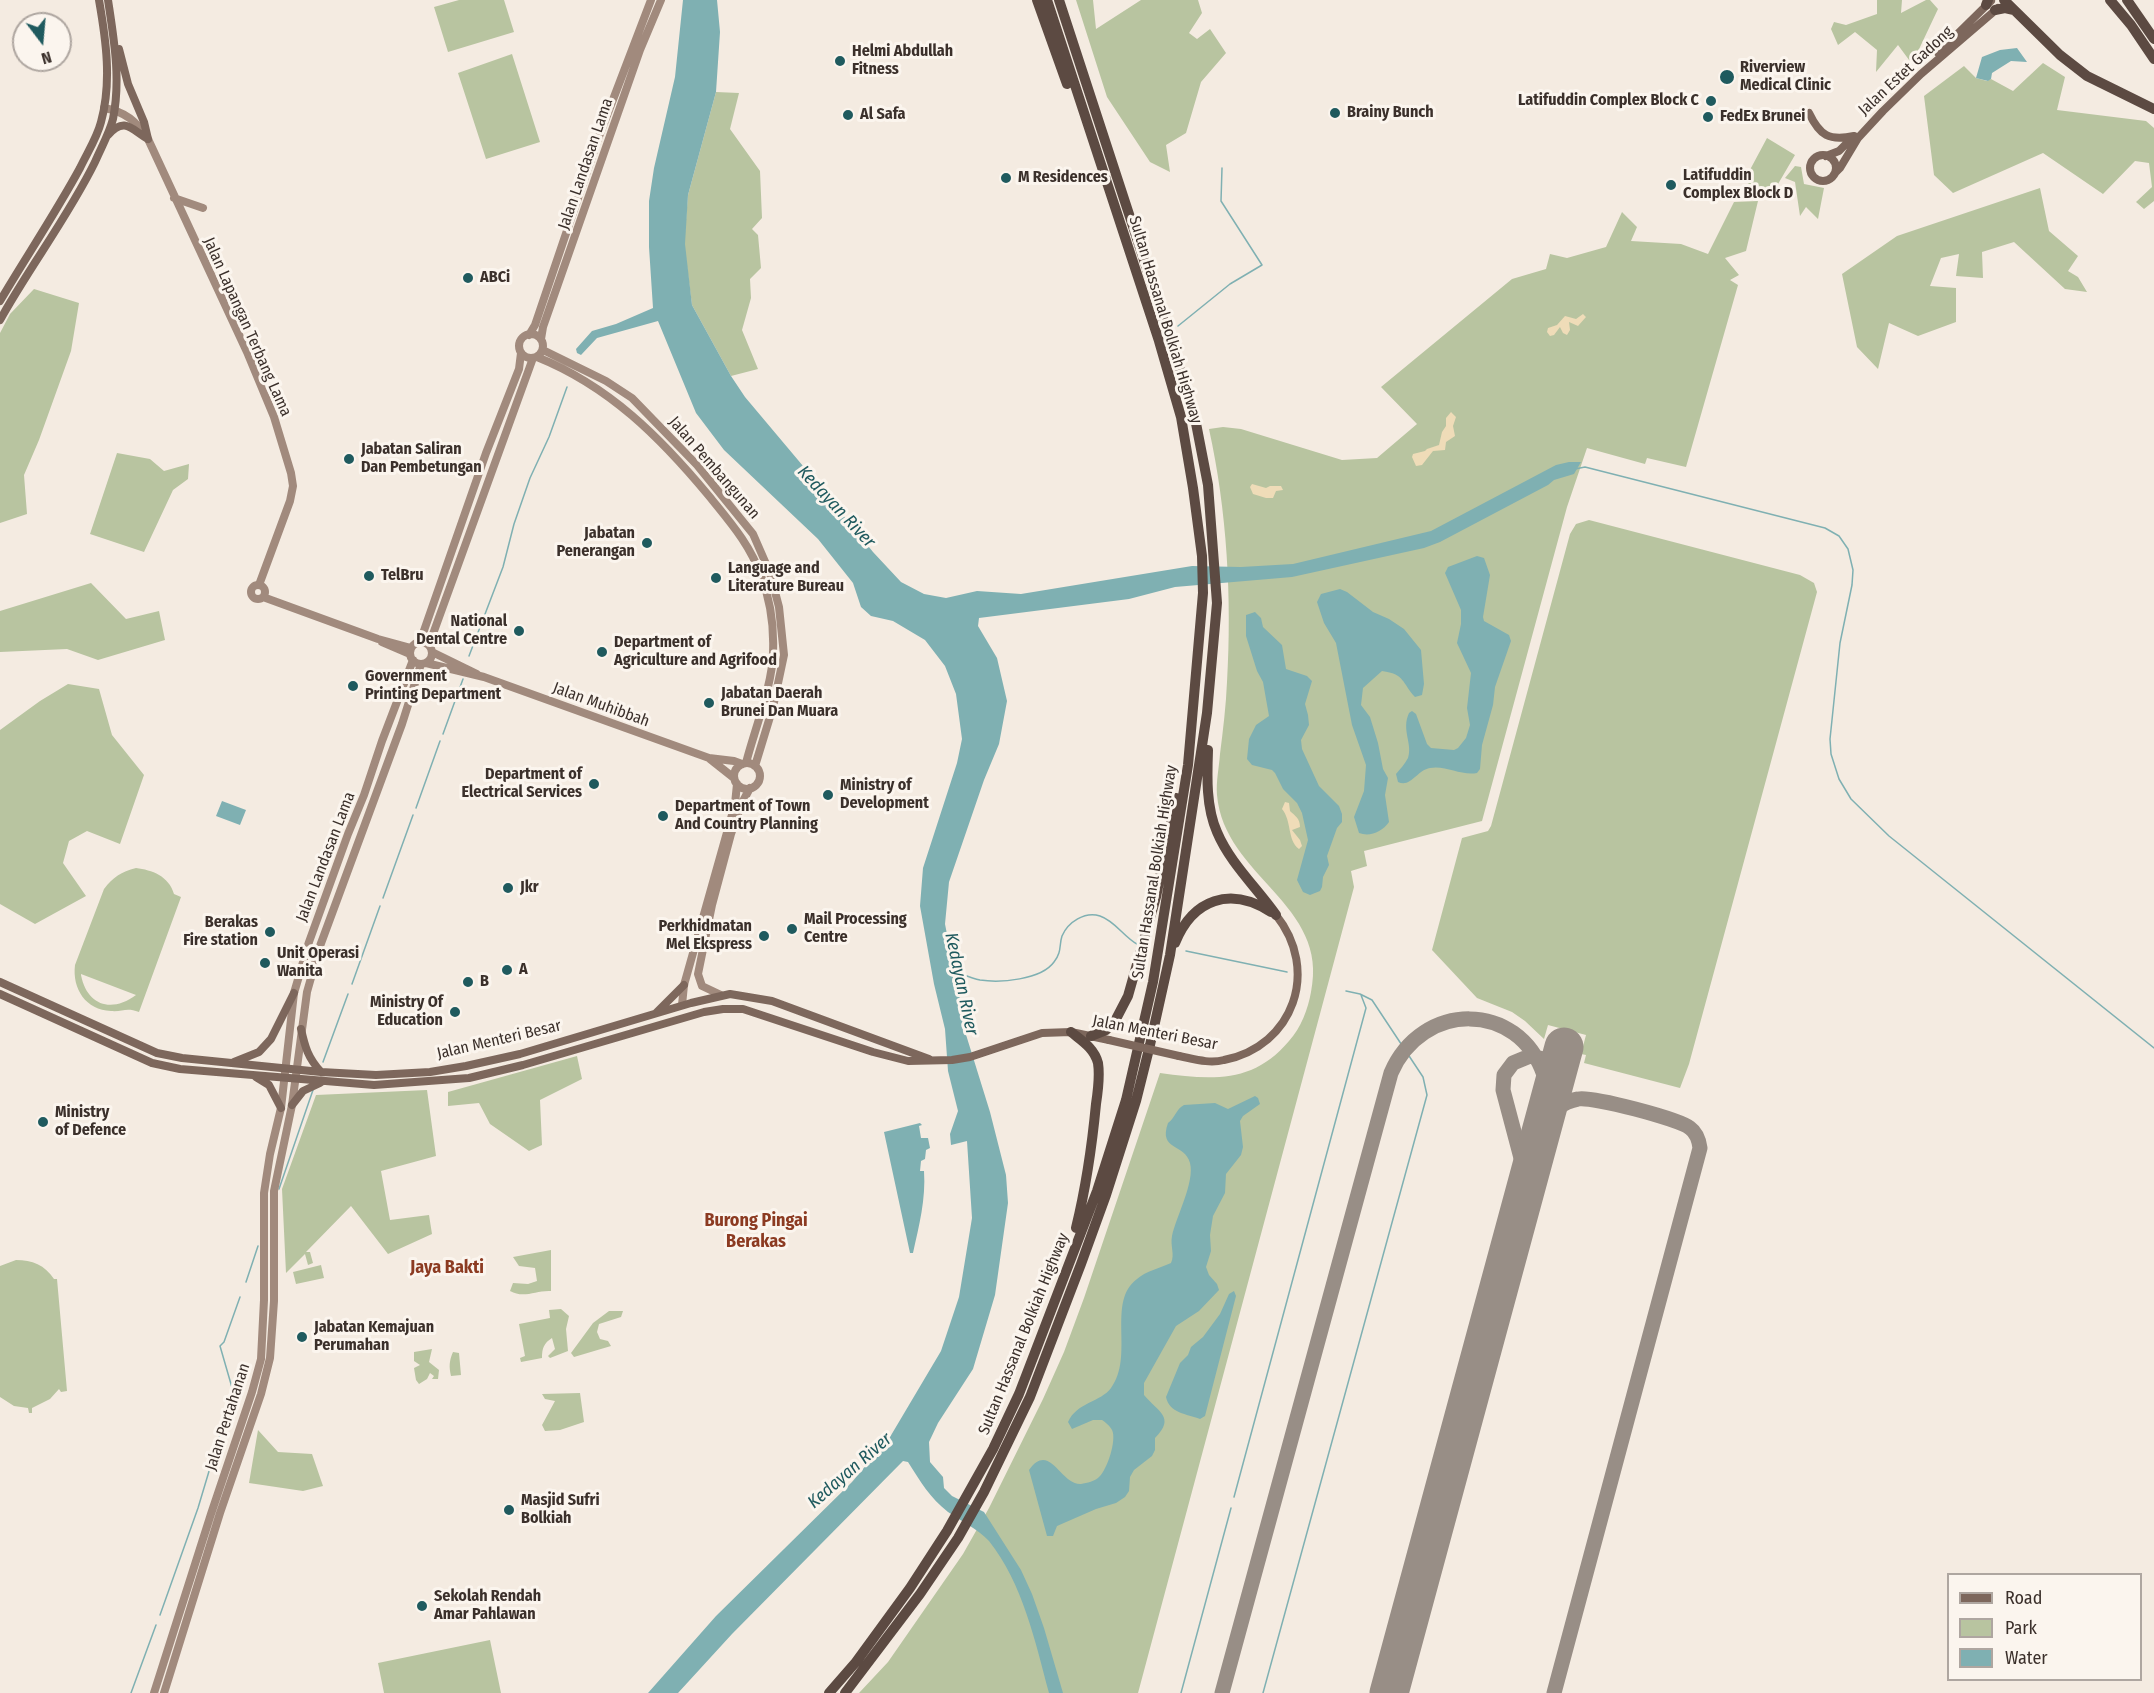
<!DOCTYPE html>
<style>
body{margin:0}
#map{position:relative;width:2154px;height:1693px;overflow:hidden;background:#f4ebe1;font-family:"Fira Sans Condensed",sans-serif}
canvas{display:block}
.legend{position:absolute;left:1947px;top:1573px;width:195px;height:108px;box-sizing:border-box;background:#fbf5ee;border:2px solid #aea6a0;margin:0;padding:8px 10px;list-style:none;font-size:18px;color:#3b302b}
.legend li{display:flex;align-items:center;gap:12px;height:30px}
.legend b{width:30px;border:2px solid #aea6a0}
.north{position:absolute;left:12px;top:12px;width:60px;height:60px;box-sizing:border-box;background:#fbf5ee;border:2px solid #aea6a0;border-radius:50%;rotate:164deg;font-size:16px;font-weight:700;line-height:24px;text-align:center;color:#3b302b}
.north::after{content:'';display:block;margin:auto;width:21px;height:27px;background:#1f5a5e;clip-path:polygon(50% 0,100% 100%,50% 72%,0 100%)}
</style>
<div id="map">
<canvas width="2154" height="1693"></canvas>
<ul class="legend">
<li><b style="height:8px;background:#7d675c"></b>Road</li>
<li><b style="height:16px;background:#b8c4a0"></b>Park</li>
<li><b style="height:16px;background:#7fb0b2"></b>Water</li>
</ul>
<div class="north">N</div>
</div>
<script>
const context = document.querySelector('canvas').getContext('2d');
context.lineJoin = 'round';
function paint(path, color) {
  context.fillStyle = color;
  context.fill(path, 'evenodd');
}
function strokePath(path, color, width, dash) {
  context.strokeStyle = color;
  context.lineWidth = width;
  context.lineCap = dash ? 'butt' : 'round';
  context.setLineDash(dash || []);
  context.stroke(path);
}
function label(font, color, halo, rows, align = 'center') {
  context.font = font + ' "Fira Sans Condensed",sans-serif';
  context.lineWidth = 6;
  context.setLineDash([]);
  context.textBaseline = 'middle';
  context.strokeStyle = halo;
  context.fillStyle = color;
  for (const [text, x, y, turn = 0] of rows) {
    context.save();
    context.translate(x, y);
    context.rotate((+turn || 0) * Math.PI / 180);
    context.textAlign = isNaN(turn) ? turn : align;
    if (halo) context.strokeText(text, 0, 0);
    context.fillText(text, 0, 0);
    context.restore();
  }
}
paint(new Path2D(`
 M459,0H504L514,32L448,52L434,7Z
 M1076,0H1093L1096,29L1141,0H1198L1202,13L1189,33L1197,39L1210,29L1226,53L1201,82L1186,133L1166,145L1170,172L1150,162L1107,97Z
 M1877,0H1902L1901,13L1926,0H1930L1938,9L1912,64L1898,45L1876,72L1877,50L1855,32L1838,45L1831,29L1834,22L1846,25L1877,14Z
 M512,54L540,142L486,159L458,73Z
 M2043,63L2065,77L2057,110L2146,121L2154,128V201L2144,209L2136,202L2152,187L2149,163L2135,161L2103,194L2043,153L1953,193L1934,175L1924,96L1964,66L1976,78L1987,81L1991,79L2013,91Z
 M716,92L739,93L730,129L760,171L762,218L752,229L758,235L761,268L750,279L751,298L742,330L758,369L731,376L692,305L684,244L688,195Z
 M1767,138L1795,155L1771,196L1744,181Z
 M1795,166L1801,167L1804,184L1824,188L1818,219L1806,207L1800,216L1795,182L1785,178Z
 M2040,188L2049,231L2078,256L2068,271L2078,277L2087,292L2065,289L2014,242L1982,252L1983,278L1956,276L1959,254L1941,258L1930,286L1956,288V322L1918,336L1889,323L1878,369L1857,347L1842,274L1897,236Z
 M1758,201L1746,251L1725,258L1739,275L1730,280L1738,285L1686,467L1647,458L1645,464L1587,448L1567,507L1482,821L1364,851L1367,866L1351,871L1354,887L1138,1693H859L888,1662L963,1554L989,1508L1043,1399L1064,1352L1084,1298L1160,1073C1211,1080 1253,1084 1289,1041C1301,1028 1308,1009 1311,992C1330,904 1224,877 1217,795C1216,781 1219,768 1220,754C1223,730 1226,706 1227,682C1232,598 1227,511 1209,429L1223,427L1241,429L1342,460L1377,458L1417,424L1381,387L1512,279L1546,269L1550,254L1567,258L1606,247L1622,212L1637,227L1631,241L1681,244L1708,254L1734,202Z
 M34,289L79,303L71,351L39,440L24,475L27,514L0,523V333L10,314Z
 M117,453L150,459L164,471L189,464L188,479L173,490L144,552L90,534Z
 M1589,520L1800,575L1814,583L1817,592L1689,1064L1680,1088L1584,1063L1586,1055L1581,1054L1586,1035L1548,1025L1544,1039L1525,1021L1512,1012L1477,998L1432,950L1462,838L1488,831L1491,826L1570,534L1576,524Z
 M91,583L126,619L159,611L165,640L98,660L67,649L0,652V611Z
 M68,684L99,689L112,735L144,775L120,844L87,831L69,841L63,863L86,896L35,924L0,904V730L40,701Z
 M136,868C152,870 169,876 174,894L181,897L139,1012C126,1007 123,1012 111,1011C86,1010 72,989 75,965L104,889C113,877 121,872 136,868ZM81,975V974L136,995C112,1013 87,1006 81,975Z
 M577,1056L582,1079L540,1100L542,1145L529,1151L490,1124L479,1103L448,1106V1092Z
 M427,1090L436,1156L381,1171L390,1220L429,1215L432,1234L388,1254L351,1206L306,1252H310L313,1263L308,1265L305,1254L286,1273L282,1189L316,1095Z
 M551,1250V1291C536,1290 524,1299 510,1291L513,1283L528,1284L537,1281L535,1268L519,1266L513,1257Z
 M16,1260C32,1260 45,1265 54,1279H57L67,1391L61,1392L59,1389L50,1399L32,1408V1413H29L28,1408L14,1406L0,1397V1266Z
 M321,1265L324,1278L296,1284L293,1272Z
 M561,1309L569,1316L566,1329L568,1351L550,1358L548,1356L555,1349L552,1338C544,1343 542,1348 542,1358L521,1362L520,1358L525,1356L519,1324L550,1318L549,1310Z
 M609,1311H623L621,1317L599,1324L597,1332L600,1339L608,1341L611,1346L574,1357L571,1353L593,1323Z
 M432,1349L429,1362L439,1370L438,1379H432L434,1376L430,1373L427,1379L419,1384L416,1380L414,1368L420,1365L414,1361V1352Z
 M453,1352L459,1353L461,1375L451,1376C449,1367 449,1361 453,1352Z
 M580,1393L584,1422L560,1430L545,1431L542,1425L555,1401L545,1399L542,1394Z
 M258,1430L278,1452L312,1454L323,1486L303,1491L249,1483Z
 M490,1640L501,1693H384L378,1663Z`), '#b8c4a0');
paint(new Path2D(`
 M1583,314L1586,317L1578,326L1569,322L1570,330L1567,335L1563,333L1560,327L1554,335L1550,336L1547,332L1548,328L1557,325L1565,316L1576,319Z
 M1451,412L1456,417L1453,426L1455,436L1446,442L1445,450L1433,451L1422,465L1416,466L1412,457L1413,454L1425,451L1427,449L1439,445L1442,432L1446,426V418Z
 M1252,484L1266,488L1270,486H1281L1283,490L1276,491L1273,498H1266L1253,494L1250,487Z
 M1285,802L1289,803L1290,811C1295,816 1300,818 1300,827L1292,830L1300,840L1302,846L1299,849C1287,840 1292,821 1282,809Z`), '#efdcb8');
paint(new Path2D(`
 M683,0H717L720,32L716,92L688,195L685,244L692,305L731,376L745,397L819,485L873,552L901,582L924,594L946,598L977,591L1021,594L1192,566L1241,567L1293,564L1431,531L1556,465L1569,462H1581L1574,474L1554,480L1548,485L1440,542L1424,548L1292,577L1175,587L1129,599L979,618L978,626L997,658L1007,701L999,744L984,780L949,882L945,924L961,1005L963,1025L990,1112L1006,1175L1008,1203L995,1295L973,1369L938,1423L929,1442L930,1462L943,1477L944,1488L952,1496L984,1512L1021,1570L1032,1594L1044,1628L1063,1693H1049C1035,1641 1023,1584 989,1541C978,1529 961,1521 948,1512C930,1498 920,1481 908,1462L903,1461L732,1634L678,1693H648L716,1616L852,1482L890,1437L941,1351L959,1297L972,1218L967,1141L951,1145L950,1134L958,1111L948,1071L945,1029L934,984L920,906L923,868L957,763L962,739L956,694L945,666L925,640L893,621L871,616L861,607L853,583L818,539L724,450L696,413L658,321L597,338L581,355L577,353L576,349L592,331L616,324L653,308L649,247V201L654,168L675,77Z
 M2017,48L2027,62L2011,61L1992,73L1991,79L1988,81L1976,78L1982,57L2000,50Z
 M1477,556L1484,558L1490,575L1483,617L1484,621L1509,635L1511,641L1495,687L1493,705L1482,745L1480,769L1477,773C1461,776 1446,765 1430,768C1417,770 1411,788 1398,782L1396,774C1400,769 1405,764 1408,758C1413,744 1401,730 1409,713L1412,711L1416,714L1427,744L1431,748L1454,750L1458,748L1466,738L1470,725L1467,708L1471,673L1457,643L1461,624V610L1445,573L1448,567Z
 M1340,589L1347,592L1373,612L1389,619L1404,629L1421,650L1424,684L1422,695L1415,697C1402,683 1405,674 1382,671L1363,688L1361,705L1370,717L1378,743L1383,769L1388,778L1385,795L1389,822C1382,832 1370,837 1359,833L1354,817L1364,791L1366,765L1352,725L1336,643L1324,623L1317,602L1321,594Z
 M1255,612L1261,618L1263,627L1282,645L1286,669L1307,676L1312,681L1305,704L1308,715L1309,725L1301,740L1302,749L1319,786L1339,806L1342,814V822L1337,828L1327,856L1329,865L1323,877L1322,887L1320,891L1310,895L1303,892L1297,880L1308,840L1302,813L1297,803L1283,789L1275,773L1272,770L1252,765L1247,759L1249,739L1256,725L1269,716L1263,682L1257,671L1246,636V615Z
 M222,801L246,810L240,825L216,816Z
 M1255,1096L1258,1098L1260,1104L1243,1116L1240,1121L1243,1147L1241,1155L1226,1174L1225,1193L1213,1216L1210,1235L1211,1251L1206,1267L1209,1275L1217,1284L1219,1290L1199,1311L1176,1326L1144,1383V1395C1158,1412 1176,1417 1155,1438V1450L1152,1456L1134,1470L1130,1477L1129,1491L1125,1497L1116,1503L1096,1509L1057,1526L1053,1536H1047L1029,1470C1050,1441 1060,1485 1081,1484C1087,1483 1095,1481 1099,1477C1107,1470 1117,1440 1112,1430C1110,1426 1105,1422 1102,1420H1093L1072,1429L1068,1422C1077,1402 1101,1402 1111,1388C1135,1356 1106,1302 1137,1279C1146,1271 1160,1268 1171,1263C1175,1254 1170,1246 1172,1236C1176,1217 1195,1182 1190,1163C1185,1143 1158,1151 1168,1123C1175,1118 1176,1109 1184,1105L1215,1103L1228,1109Z
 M920,1123L922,1125L919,1126L921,1138H928L930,1148L926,1150L925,1159L921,1161L920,1171H924C926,1199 919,1226 913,1253H910L884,1132Z
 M1234,1291L1236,1296L1205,1416L1200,1419C1187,1414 1169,1413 1166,1397L1180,1363L1188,1355L1191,1347L1203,1337L1220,1314L1229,1294Z`), '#7fb0b2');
strokePath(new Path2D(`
 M1178,326L1230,284L1262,265L1221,201L1222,168
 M1575,469L1585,467L1825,528L1839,536L1848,549L1853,570L1852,585L1840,643L1830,739L1831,754L1839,779L1851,799L1889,836L2154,1048
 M469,656L503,567L514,524L530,478L549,437L567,387
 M443,734L463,679
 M416,808L440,741
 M383,898L413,815
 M1186,951L1287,972
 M953,971C962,974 971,978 980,980C1000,983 1041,980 1054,962C1062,952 1059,945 1062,936C1068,922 1085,911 1100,916C1115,921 1124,937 1137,944
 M352,984L380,906
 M323,1062L348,994
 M279,1189L313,1090
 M246,1282L258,1246
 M1234,1497L1366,1008L1361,995
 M160,1615L198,1508L233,1391L220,1346L224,1342L240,1297
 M131,1693L156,1625
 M1181,1693L1231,1508
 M1263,1693L1427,1095L1423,1077L1372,1000L1360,994L1346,991`), '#7fb0b2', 1.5);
strokePath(new Path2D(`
 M1542,1126C1552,1112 1561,1102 1578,1099C1592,1096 1679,1119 1690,1128C1697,1133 1699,1140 1700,1148L1554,1693
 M1525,1190V1173L1503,1090L1504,1075L1513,1063L1530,1056L1544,1059L1557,1070
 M1222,1693L1391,1073C1422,1001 1518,1000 1544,1075C1548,1087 1547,1100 1546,1112`), '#988e86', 15);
strokePath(new Path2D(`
 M1389,1693L1564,1047`), '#988e86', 39);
strokePath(new Path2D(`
 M104,108C126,112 136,121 148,139L247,352L274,417L291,473L293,486L290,501L259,585
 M174,198L203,208
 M519 346a12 12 0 1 1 24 0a12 12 0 1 1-24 0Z
 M529,335L535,325L598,139L651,0
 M541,339L543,327L640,50L661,0
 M543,350L606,381L632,398L697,465L753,534L770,573L779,607L784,655L773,707L755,766
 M537,357C609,386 660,437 709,496C729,521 750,544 761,576C770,599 774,627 773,652C773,684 754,731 746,763
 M251 592a7 7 0 1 1 14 0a7 7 0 1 1-14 0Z
 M263,597L378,639L411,648
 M382,642L410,654
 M420,642L486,453L519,369L521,353
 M410 653a11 11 0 1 1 22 0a11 11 0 1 1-22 0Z
 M429,645L533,358
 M432,652L477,674
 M426,663L484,677L709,758L734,761L742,764
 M710,759L734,778
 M734 776a13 13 0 1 1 26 0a13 13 0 1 1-26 0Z
 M721,995L702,986L698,974L712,905L731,834L742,803L750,788
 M682,1005L684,985L735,804L737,784
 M154,1693L211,1514L252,1392L261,1359L264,1300V1193L270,1154L281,1108L294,993L309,942L348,834L364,795L382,741L413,660
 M164,1693L220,1513L261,1394L270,1358L274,1301V1191L292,1105L307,992L320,946L402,724L421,664`), '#a18a7d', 8);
strokePath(new Path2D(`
 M119,49L128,84L144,122L148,139
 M1938,53L1991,1
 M1809,113C1820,136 1829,141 1854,136
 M108,135C125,116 132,130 148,139
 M1810 168a13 13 0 1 1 26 0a13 13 0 1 1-26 0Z
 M1826,156L1839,151L1852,138
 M1835,173L1840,168L1858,138L1883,111L1921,74L1998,8
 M0,301C26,257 55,214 80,168C87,153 97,138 101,122C112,82 106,40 99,0
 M0,320C30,266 68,217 95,162C101,148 109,134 113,119C121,79 114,40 108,0
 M0,982L157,1053L182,1058L321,1072L376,1075L430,1072L466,1066L520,1054L691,1003L730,994L772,1001L929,1059
 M0,994L152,1063L180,1069L374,1085L469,1078L523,1065L704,1012L723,1009H743L873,1052L908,1061L952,1060L970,1057L1042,1033L1071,1032L1109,1040
 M656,1013L684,985
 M301,1029C305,1047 308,1058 321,1072
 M1179,1056C1194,1059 1209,1064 1224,1060C1294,1046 1320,970 1276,915
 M234,1062L259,1052L271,1039L294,993
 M256,1077L269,1085L281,1108
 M292,1105L303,1091L320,1083`), '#7d675c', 8);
strokePath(new Path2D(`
 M1037,0L1067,84
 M2004,0L2060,55L2087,76L2154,109
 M2110,0L2131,25L2154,59
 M2127,0L2154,39
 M1986,5L1988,0
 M1995,10L2005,8L2014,10
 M1208,750C1207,777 1206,807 1217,832C1230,863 1257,888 1276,915
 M1175,943C1193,899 1230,886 1271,912
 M1071,1032C1082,1041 1094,1048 1098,1063C1100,1076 1098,1091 1096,1104C1092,1146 1086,1187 1076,1228
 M1091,1036L1106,1030L1115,1021L1128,996L1156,897L1176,798
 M829,1693L856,1662L910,1588L947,1531L993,1449L1019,1394L1097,1191L1126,1100L1153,982L1188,765L1203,593L1202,556L1193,488L1181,417L1159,341L1047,0
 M845,1693L920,1594L958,1538L984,1492L1030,1397L1081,1264L1106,1195L1136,1101L1150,1045L1170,955L1207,713L1217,603L1208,485L1194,413L1059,0`), '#5c4a42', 10);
strokePath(new Path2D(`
 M1109,1040L1179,1056`), '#7d675c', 8);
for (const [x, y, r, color] of [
 [840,61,6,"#1f5a5e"],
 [1727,77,8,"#1f5a5e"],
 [1711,101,6,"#1f5a5e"],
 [1335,113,6,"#1f5a5e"],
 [848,115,6,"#1f5a5e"],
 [1708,117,6,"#1f5a5e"],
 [1006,178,6,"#1f5a5e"],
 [1671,185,6,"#1f5a5e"],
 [468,278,6,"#1f5a5e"],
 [349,459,6,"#1f5a5e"],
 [647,543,6,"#1f5a5e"],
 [369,576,6,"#1f5a5e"],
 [716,578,6,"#1f5a5e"],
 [519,631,6,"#1f5a5e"],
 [602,652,6,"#1f5a5e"],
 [353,686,6,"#1f5a5e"],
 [709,703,6,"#1f5a5e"],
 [594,784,6,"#1f5a5e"],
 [828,795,6,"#1f5a5e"],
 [663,816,6,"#1f5a5e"],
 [508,888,6,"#1f5a5e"],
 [792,929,6,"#1f5a5e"],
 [270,932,6,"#1f5a5e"],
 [764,936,6,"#1f5a5e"],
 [265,963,6,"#1f5a5e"],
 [507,970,6,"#1f5a5e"],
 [468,982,6,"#1f5a5e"],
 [455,1012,6,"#1f5a5e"],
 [43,1122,6,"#1f5a5e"],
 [302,1337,6,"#1f5a5e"],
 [509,1510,6,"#1f5a5e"],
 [422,1606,6,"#1f5a5e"]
]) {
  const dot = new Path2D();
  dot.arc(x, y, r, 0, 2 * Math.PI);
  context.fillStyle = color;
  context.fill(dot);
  strokePath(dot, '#fbf5ee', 2);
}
label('bold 16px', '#3b302b', '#fbf5ee', [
 ["Helmi Abdullah",852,52],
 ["Fitness",852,70],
 ["Riverview",1740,68],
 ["Medical Clinic",1740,86],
 ["Latifuddin Complex Block C",1699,101,"right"],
 ["Brainy Bunch",1347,113],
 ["Al Safa",860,115],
 ["FedEx Brunei",1720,117],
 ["Latifuddin",1683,176],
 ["Complex Block D",1683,194],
 ["M Residences",1018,178],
 ["ABCi",480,278],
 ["Jabatan Saliran",361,450],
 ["Dan Pembetungan",361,468],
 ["Jabatan",635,534,"right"],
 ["Penerangan",635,552,"right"],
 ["Language and",728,569],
 ["Literature Bureau",728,587],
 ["TelBru",381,576],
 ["National",507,622,"right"],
 ["Dental Centre",507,640,"right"],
 ["Department of",614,643],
 ["Agriculture and Agrifood",614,661],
 ["Government",365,677],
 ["Printing Department",365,695],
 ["Jabatan Daerah",721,694],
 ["Brunei Dan Muara",721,712],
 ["Department of",582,775,"right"],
 ["Electrical Services",582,793,"right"],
 ["Ministry of",840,786],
 ["Development",840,804],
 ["Department of Town",675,807],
 ["And Country Planning",675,825],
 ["Jkr",520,888],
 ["Mail Processing",804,920],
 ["Centre",804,938],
 ["Berakas",258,923,"right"],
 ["Fire station",258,941,"right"],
 ["Perkhidmatan",752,927,"right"],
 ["Mel Ekspress",752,945,"right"],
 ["Unit Operasi",277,954],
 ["Wanita",277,972],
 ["A",519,970],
 ["B",480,982],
 ["Ministry Of",443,1003,"right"],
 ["Education",443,1021,"right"],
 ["Ministry",55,1113],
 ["of Defence",55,1131],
 ["Jabatan Kemajuan",314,1328],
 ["Perumahan",314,1346],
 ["Masjid Sufri",521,1501],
 ["Bolkiah",521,1519],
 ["Sekolah Rendah",434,1597],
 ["Amar Pahlawan",434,1615]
], 'left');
label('16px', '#3b302b', '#fbf5ee', [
 ["Jalan Estet Gadong",1906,71,-43],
 ["Jalan Landasan Lama",586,164,-71],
 ["Sultan Hassanal Bolkiah Highway",1165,320,73],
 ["Jalan Lapangan Terbang Lama",247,327,66],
 ["Jalan Pembangunan",714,468,49],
 ["Jalan Muhibbah",601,705,20],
 ["Jalan Landasan Lama",326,857,-69],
 ["Sultan Hassanal Bolkiah Highway",1155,872,-81],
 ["Jalan Menteri Besar",1155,1033,11],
 ["Jalan Menteri Besar",499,1040,-13],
 ["Sultan Hassanal Bolkiah Highway",1024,1334,-68],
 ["Jalan Pertahanan",228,1417,-72]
]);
label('italic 18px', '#1f5a5e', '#fbf5ee', [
 ["Kedayan River",836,507,47],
 ["Kedayan River",961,984,78],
 ["Kedayan River",850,1471,-41]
]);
label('bold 18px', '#8c3b22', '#fbf5ee', [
 ["Burong Pingai",756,1221],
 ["Berakas",756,1242],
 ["Jaya Bakti",447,1268]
]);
</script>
